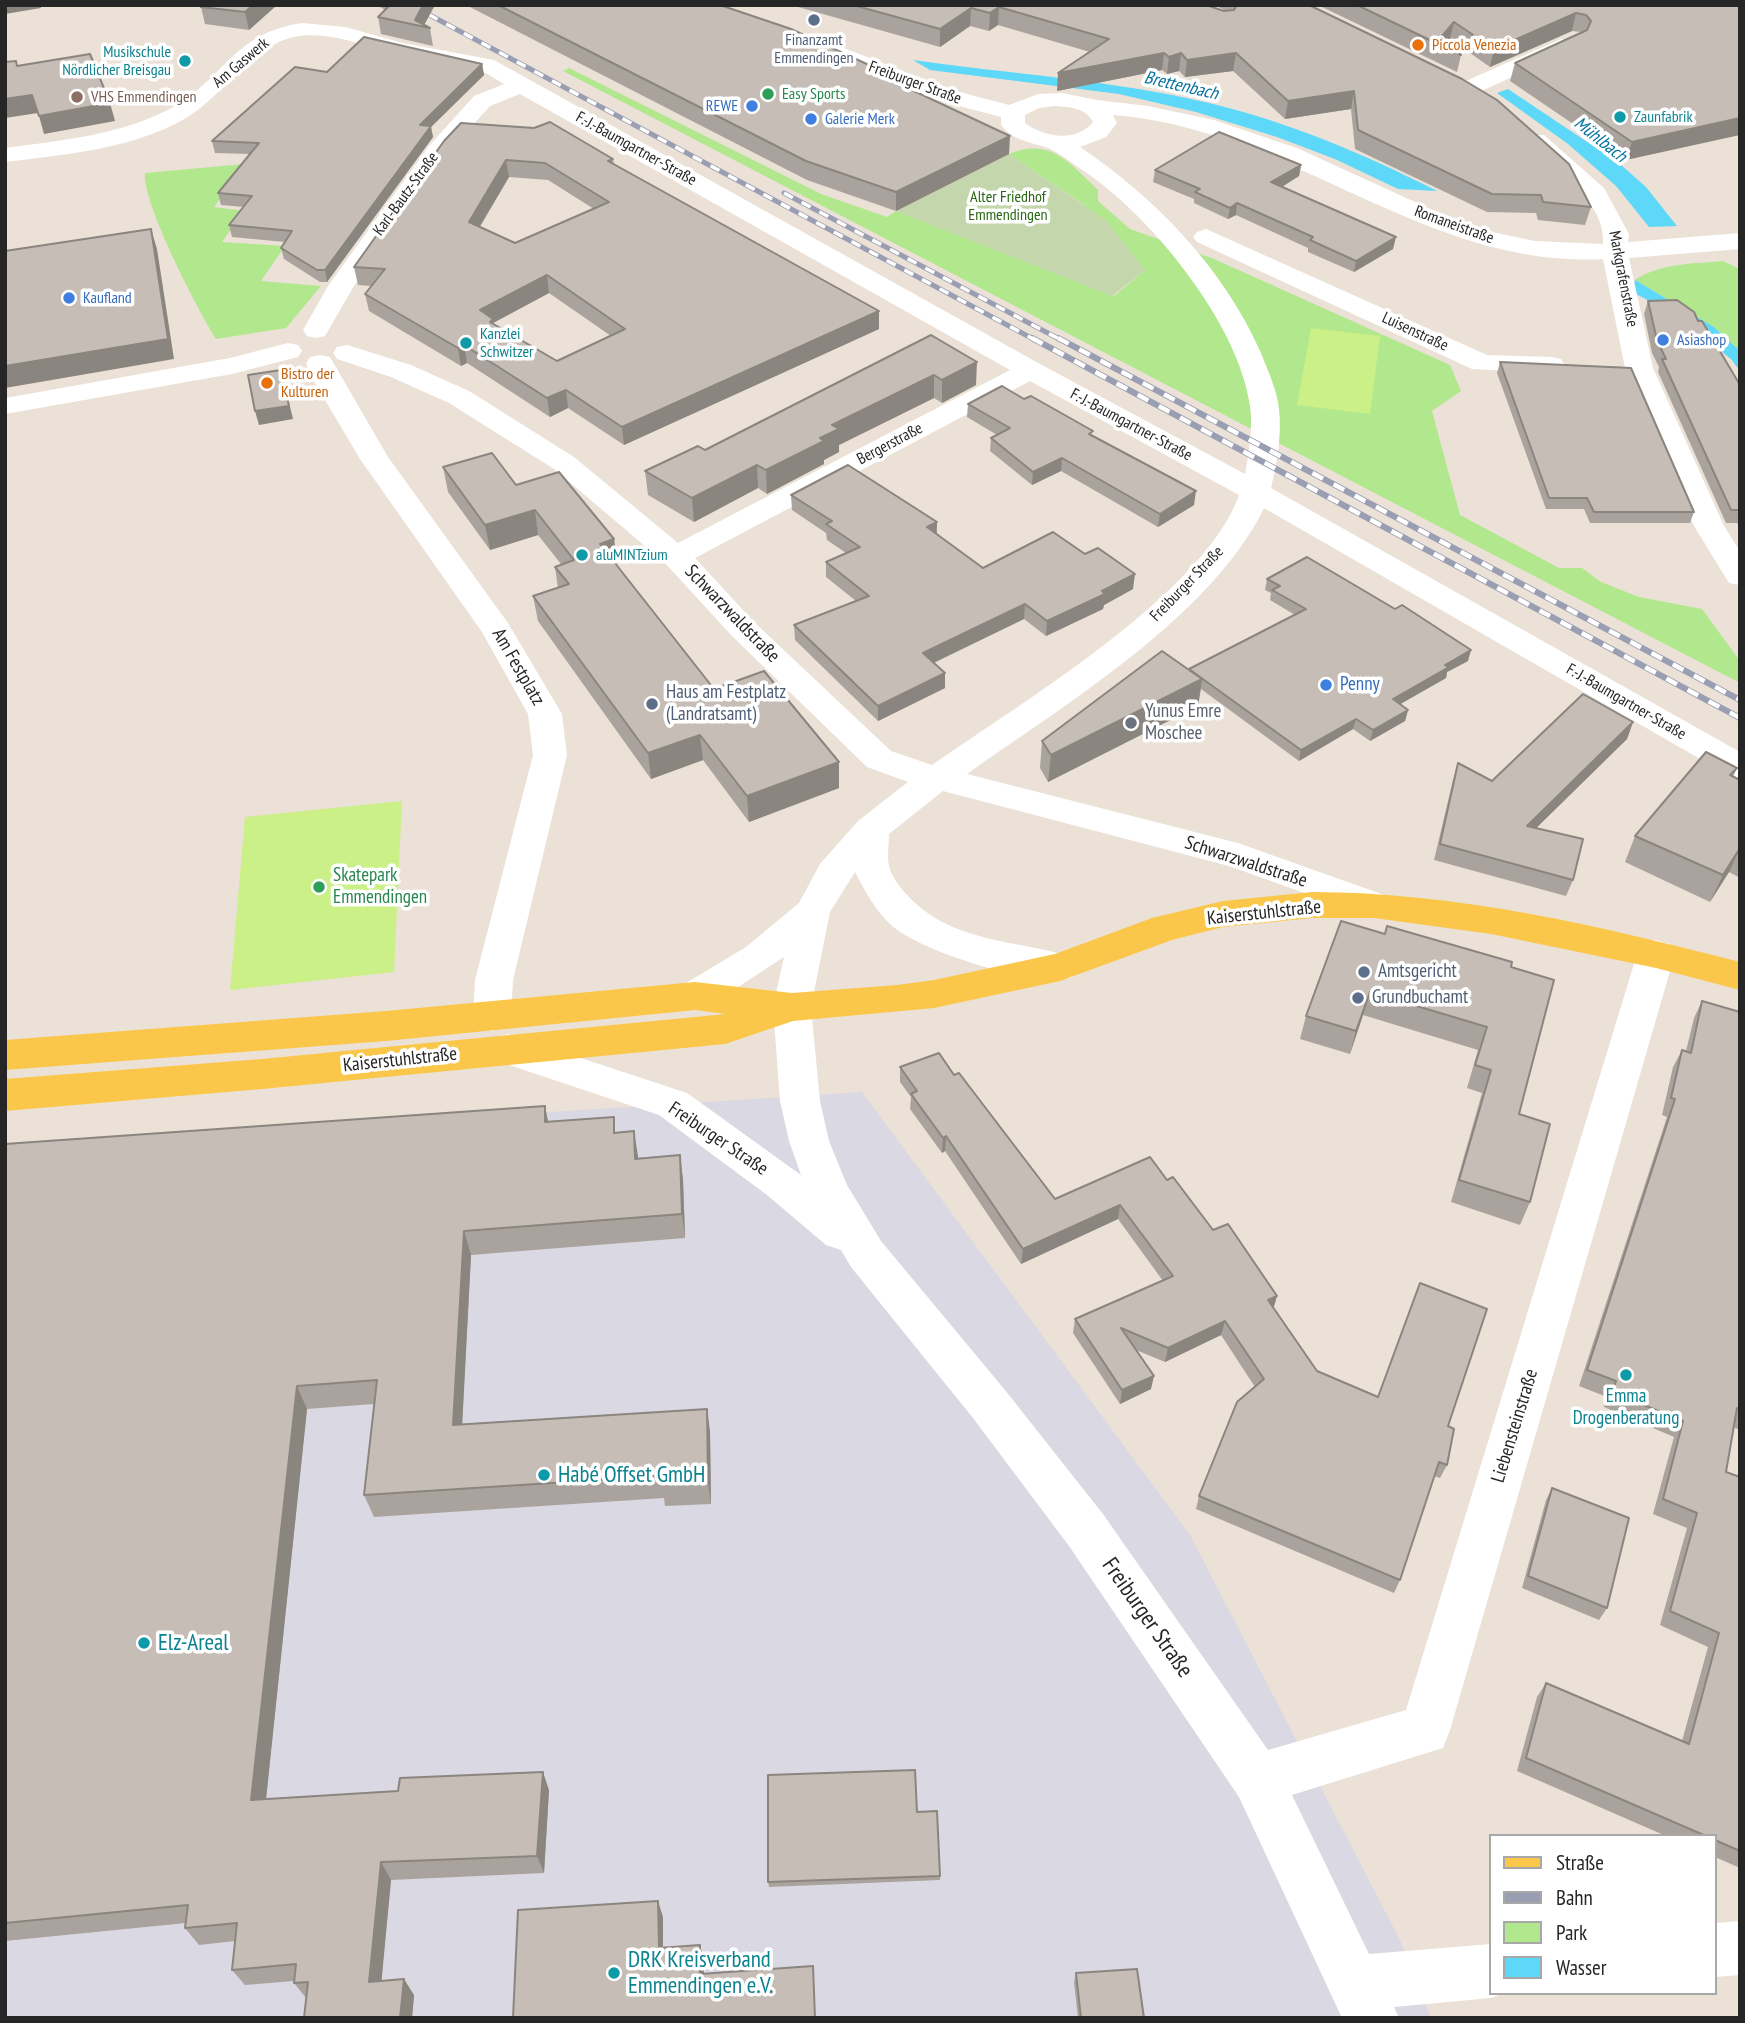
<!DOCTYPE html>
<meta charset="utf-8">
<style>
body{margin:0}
#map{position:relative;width:1745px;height:2023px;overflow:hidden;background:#ebe1d6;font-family:"PT Sans Narrow",sans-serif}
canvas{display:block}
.frame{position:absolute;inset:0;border:7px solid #262626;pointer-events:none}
.legend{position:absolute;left:1489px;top:1834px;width:228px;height:161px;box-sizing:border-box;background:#fff;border:2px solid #a8a8a8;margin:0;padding:9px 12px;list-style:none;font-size:21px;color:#262626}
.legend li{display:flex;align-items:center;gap:14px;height:35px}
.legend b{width:35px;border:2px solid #a8a8a8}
</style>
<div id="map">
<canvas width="1745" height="2023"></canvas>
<div class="frame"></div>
<ul class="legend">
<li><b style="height:9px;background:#fbc74a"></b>Straße</li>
<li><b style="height:9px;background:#999eb3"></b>Bahn</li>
<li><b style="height:19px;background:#b1e78d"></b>Park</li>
<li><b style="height:19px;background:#5ed8f8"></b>Wasser</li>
</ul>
</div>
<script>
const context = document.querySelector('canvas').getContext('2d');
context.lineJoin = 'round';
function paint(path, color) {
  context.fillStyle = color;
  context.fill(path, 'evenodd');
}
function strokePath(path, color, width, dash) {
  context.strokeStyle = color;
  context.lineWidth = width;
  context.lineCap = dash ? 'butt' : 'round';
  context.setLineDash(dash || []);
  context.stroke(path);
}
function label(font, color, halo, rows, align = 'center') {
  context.font = font + ' "PT Sans Narrow",sans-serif';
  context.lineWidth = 7;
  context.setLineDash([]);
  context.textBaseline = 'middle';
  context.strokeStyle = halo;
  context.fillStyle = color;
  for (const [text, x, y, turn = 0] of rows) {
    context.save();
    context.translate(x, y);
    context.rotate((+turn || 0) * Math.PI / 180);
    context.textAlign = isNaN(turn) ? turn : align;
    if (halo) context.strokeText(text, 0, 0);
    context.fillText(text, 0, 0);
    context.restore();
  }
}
paint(new Path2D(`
 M862,1092L1190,1535L1400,1940L1431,2018H5V1147Z`), '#dad8e2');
paint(new Path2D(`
 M569,68L821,194L887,217L896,211L1114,296L1145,270L1083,204L1009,154C1051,137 1069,163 1098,190V201L1130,229L1214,259L1450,365L1461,391L1432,411L1460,515L1559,568H1582L1601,582L1639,597L1702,609L1740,661V683L563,71Z
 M245,164L214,207L244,211L222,242L285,246L261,281L321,286L286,328L216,339C198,310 142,203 145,173Z
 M1723,261L1740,269V351L1714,327L1635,280C1660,263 1693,264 1723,261Z`), '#b1e78d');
paint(new Path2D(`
 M1009,154L1107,221L1145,270L1112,296L896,211Z`), '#c3d6ac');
paint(new Path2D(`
 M1311,328L1380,336L1370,414L1297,405Z
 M402,801L394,972L230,990L245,817Z`), '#caf087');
paint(new Path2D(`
 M913,60C1011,74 1112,80 1209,103C1289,122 1364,154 1437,191L1398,189L1335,159L1277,137L1196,112L1119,94L930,70Z
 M1508,89L1620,164L1646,187L1677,226L1649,227L1616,186L1568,144L1497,93Z
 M1635,280L1714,327L1740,351V371L1731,359L1673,313L1628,290L1633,287Z`), '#5ed8f8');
paint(new Path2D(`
 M302,23L345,27L403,43L494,60L1040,364L1245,474C1249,452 1253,428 1250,406C1239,324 1151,216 1084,171C1073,164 1060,153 1048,148C1031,142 1013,141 1001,125V117L936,100L815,53L812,48L815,43H831L952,90L1009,105L1038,94L1062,93L1097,100L1148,106L1214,120L1297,148L1439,213L1487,231L1535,241L1603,244C1606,195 1548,174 1524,140L1528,135H1544L1604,188L1629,234L1628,242L1740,233V249L1629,258L1653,368L1724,526L1740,551V585L1729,583L1694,526L1625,368L1603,259C1425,269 1290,128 1113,115L1117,123L1106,137L1080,147C1156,198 1224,269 1261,353C1268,371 1277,390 1279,409C1282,435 1277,463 1271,488L1740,752V778L1728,775L1264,508C1211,617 1064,705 967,774L1238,843L1387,896L1392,905L1387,914L1374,918L1229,866L943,791L889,834C889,844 887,856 889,866C892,878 901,889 909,897C953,943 1017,940 1073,957L1079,967L1073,977C1036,988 921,952 891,925C875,910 865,891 855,872L830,912L811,1007L820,1101L829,1141L847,1185L881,1241L1005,1390L1103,1514L1268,1750L1406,1710L1637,954L1643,944L1656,940L1669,944L1675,954L1450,1730L1443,1748L1292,1795L1369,1954L1491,1944V1993H1504L1491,1998L1394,2007L1399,2018H1342L1239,1797L1069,1546L973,1418L851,1267L841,1250L826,1245L767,1195L659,1115L494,1060L488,1049L494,1038L508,1034L687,1093L801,1175L789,1141L780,1101L773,1007L784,957L709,1006L695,1010L681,1006L676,996L681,986L746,947L799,903L820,864L858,821L908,782L867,767L732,636L665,563L554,469L449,403L391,377L337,359L333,353L337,347L347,345L411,365L469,391L574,457L678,543L1010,370L520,94L490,106L445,156L354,286L325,336L316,338L307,336L303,330L328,286L429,146L474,96L504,84C495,79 486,72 476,69C454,62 430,61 408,57C368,49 319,23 279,42C239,61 217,104 175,124C123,150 62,155 5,162V148C63,140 123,135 175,106C226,76 234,33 302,23ZM1055,106C1070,107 1086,108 1093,122C1076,143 1044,137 1025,123V115L1039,108ZM1030,381L1239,495C1205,593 1018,705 932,765L891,751L754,622L695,558Z
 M1561,39L1569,41L1572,46L1569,51L1475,94H1459L1456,89L1459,84Z
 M1206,229L1487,355L1551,357L1561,359L1565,365L1561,371L1551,373L1472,369L1197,242L1193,237L1197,232Z
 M288,343L298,345L302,351L298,357L232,374L5,414V398L230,358Z
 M320,355L330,357L388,457L508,623L562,714L567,755L513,980L511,1016L506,1026L492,1031L478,1026L473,1016L475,980L533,755L528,714L482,632L360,459L312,378L306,363L310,357Z
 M1740,1921V1975L1715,1977V1923Z`), '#fff');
paint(new Path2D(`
 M1312,892C1456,892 1601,926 1740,962V990L1656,968L1491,934L1374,918H1312L1223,927L1172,940L1060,981L934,1008L793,1021L725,1044L262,1089L5,1111V1079L262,1059L726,1014L695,1010L386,1041L5,1070V1040L386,1011L695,982L792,993L897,985L934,980L1055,954L1152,918L1223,901Z`), '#fbc74a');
const railFar1 = new Path2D(`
 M411,5L1035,340
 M784,193L1061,340`);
const rail = new Path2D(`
 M1032,338L1740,718
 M1058,338L1740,700`);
strokePath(railFar1, '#999eb3', 5);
strokePath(rail, '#999eb3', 6);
strokePath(railFar1, '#fff', 3.5, [10]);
strokePath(rail, '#fff', 4.5, [12]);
paint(new Path2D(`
 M203,5H277L249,30L205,24L201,7Z
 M377,5H435L424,25L430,28L433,46L381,34L378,17L385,10Z
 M466,5H720L871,71L1009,154L896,211L807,180Z
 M791,5H1206L1224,11H1227L1214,5H1309L1591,207L1585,225L1538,220L1536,213L1487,212L1355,149L1351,109L1285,119L1233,71L1185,77L1179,71L1167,74L1162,70L1057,91L1090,52L998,25L989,31L970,26L940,47Z
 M1318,5H1740L1626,160L1510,81L1515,63L1581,32L1572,31L1490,67L1450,39L1448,42L1461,55L1457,72Z
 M482,64L484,75L431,127L433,137L327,282H320L284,259L281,248L285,242L232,237L229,225L244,207L221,205L218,193L250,154L215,153L212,141L327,72Z
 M444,141L613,159L614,164L879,329L624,445L568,408L550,417L467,363L461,366L369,311L365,294L372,286L358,285L354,267ZM509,177L548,180L594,209L515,243L480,227ZM549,293L611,336L557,361L493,324V323Z
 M1301,165L1299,176L1282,187L1393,249L1354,272L1308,252V248L1236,215L1228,219L1194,203V199L1153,182L1155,170Z
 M1648,301L1740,385V528L1737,523H1726L1658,372L1659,367L1652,353L1644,314Z
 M931,335L976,385L942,403L934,398L839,445V452L824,460V464L767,494L758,488L694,522L648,495L645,471L705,450Z
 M1500,362L1694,512L1690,523H1590L1584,509H1546L1497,373Z
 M1024,399L1093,436L1194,505L1158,527L1061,471L1032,485L990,451L991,438L997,435L967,417L968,404Z
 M443,467L516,485L614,539L617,564L616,565L714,689L839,762V788L749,822L703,760L651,779L538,621L533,596L558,588L555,567L561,564L538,535L490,550L448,492Z
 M791,495L937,522V534L983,568L1133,589L1104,605L1103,609L1046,636L1024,619L934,663L945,688L878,721L795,640L794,625L856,601L826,577V562L846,553L827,540L826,533L792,510Z
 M1267,579L1468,661L1447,672L1446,678L1400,704L1408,710L1405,721L1370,741L1353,729L1299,761L1201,689L1198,706L1048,782L1040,768L1042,741L1189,669L1295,615L1270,600L1271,593L1265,590Z
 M1633,722L1627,739L1536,828L1573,880L1566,896L1434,860L1453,780L1458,763L1492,781Z
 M1737,768L1733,777L1740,780V878L1729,872L1710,902L1625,862L1635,836Z
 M1385,934L1511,967L1519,1114L1530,1202L1520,1225L1451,1202L1482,1093L1467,1088L1478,1050L1363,1015L1350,1054L1300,1039L1306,1016Z
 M1702,1001L1740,1012V1430L1733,1427L1726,1472L1740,1477V1868L1715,1857V1836H1666L1517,1771L1537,1697L1546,1683L1682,1741L1708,1647L1660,1625L1687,1528L1653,1514L1674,1437L1604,1407L1607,1397L1579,1386L1667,1117L1662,1115L1673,1067L1682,1050L1686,1051L1694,1018Z
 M900,1067L954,1075L1055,1199L1167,1180L1213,1230L1277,1296L1273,1308L1317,1371L1448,1426L1447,1465L1440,1478L1434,1476L1400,1580L1394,1593L1196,1509L1199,1496L1255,1387L1221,1335L1165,1362L1136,1350L1151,1389L1120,1404L1073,1333L1075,1319L1163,1281L1118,1219L1021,1264L945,1151L942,1153L910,1109L911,1097L900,1082Z
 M548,1122L616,1132L638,1158L680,1155L683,1180L685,1238L471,1255L462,1424L707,1409L710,1432L711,1504L665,1506L664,1498L374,1517L364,1495L374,1404L307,1409L266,1799L549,1790L544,1873L391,1880L381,1981L414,1995L412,2018H304L306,1998L294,1983V1981L245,1985L232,1970L235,1941L199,1945L185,1928L186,1923L5,1941V1144Z
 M1552,1488L1607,1608L1599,1620L1522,1588L1546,1500Z
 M940,1876V1880L769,1887L768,1882Z
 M1076,1973L1144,2018H1078L1074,1982Z`), '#aaa39d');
paint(new Path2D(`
 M5,5H40L41,8L5,14Z
 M253,5H277L249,30L245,12Z
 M423,5H435L423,27L415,20Z
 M999,7L998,25L989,31L990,13Z
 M971,8L970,26L940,47V29Z
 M1576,13L1572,31L1490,67L1494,49Z
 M1454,22L1450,39L1444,47L1442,36Z
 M1164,53L1162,70L1057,91L1058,73Z
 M1181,53L1179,71L1167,74L1169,57Z
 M1236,53L1233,71L1185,77L1187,60Z
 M482,64L484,75L431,127L433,137L327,282L325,270L420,125Z
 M1354,91L1351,109L1285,119L1288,101Z
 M32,95L38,113L5,118V99Z
 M110,103L115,121L44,134L39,116Z
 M1740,118V135L1626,160L1632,142Z
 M1010,136L1009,154L896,211V192Z
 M506,160L509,177L472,239L469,222Z
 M1301,165L1299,176L1270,194L1271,182Z
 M1237,203L1236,215L1228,219L1230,208Z
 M151,229L157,249L174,359L5,388V366Z
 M1396,237L1393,249L1354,272L1356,261Z
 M547,275L549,293L493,323L495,337L480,310Z
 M879,311V329L624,445L622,427Z
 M464,345L467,363L461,366L458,348Z
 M977,362L976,385L942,403V380Z
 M281,370L293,419L259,425L255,411Z
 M934,375V398L839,445V452L824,460V464L767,494L766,470L820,438L832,425Z
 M566,390L568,408L550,417L547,398Z
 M1062,458L1061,471L1032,485L1033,472Z
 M757,465L758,488L694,522L692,498Z
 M1196,491L1194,505L1158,527L1160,514Z
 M535,510L538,535L490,550L485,525Z
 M937,522L936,538L927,527Z
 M614,539L617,564L603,569L600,544Z
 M1135,574L1133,589L1104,605L1103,609L1046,636L1047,621Z
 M1025,604L1024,619L922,668L923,653Z
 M1471,650L1468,661L1447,672L1446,678L1390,710L1393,699L1445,665Z
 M945,673V688L878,721V706Z
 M1202,679L1198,706L1048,782L1051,755Z
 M1408,710L1405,721L1370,741L1373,730Z
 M1356,719L1353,729L1299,761L1301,750Z
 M1633,722L1627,739L1521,843L1527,826Z
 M700,735L703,760L651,779L648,753Z
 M839,762V788L749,822L747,796Z
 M1740,848L1729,872L1710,902L1723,875Z
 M1370,992L1363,1015L1350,1054L1356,1031Z
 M545,1106L550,1131L545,1122Z
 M634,1131L638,1156L639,1183L635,1159Z
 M946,1136L945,1151L942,1153L943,1138Z
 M680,1155L683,1180L685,1238L682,1214Z
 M1120,1205L1118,1219L1021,1264L1023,1249Z
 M464,1231L471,1255L461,1447L453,1425Z
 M1277,1296L1273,1310L1268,1300Z
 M1225,1321L1221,1335L1165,1362L1168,1348Z
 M1154,1376L1151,1389L1120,1404L1122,1390Z
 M297,1386L307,1409L264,1818L251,1800Z
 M707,1409L710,1432L711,1504L708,1482Z
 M543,1772L549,1790L544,1873L537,1856Z
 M381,1862L391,1880L380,1997L369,1982Z
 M658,1901L663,1917V1964L659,1948Z
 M700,1945L704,1961V1990L700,1974Z
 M404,1979L414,1995L412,2018H400Z`), '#8b857f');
const building = new Path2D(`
 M203,5H253L245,12L201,7Z
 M390,5H423L415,20L430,28L378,17Z
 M498,5H720L791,29L871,66L867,69L1010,136L896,192L806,161Z
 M853,5H1206L1224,11L1234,10L1237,5H1309L1462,79L1497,100L1569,164L1591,207L1543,202L1541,195L1492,194L1358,130L1354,91L1288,101L1236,53L1187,60L1181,53L1169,57L1164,53L1058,73L1109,39L999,7L990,13L971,8L940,29Z
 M1357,5H1740V118L1632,142L1515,63L1587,30L1591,21L1586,15L1576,13L1494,49L1454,22L1442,36L1461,55Z
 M364,37L482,64L420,125L431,126L325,270H317L281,248L292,231L229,225L252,196L218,193L259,143L212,141L295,67L327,72Z
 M90,54L110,103L39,116L32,95L5,99V62L16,61L17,66Z
 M550,122L613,159L608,161L879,311L622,427L566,390L547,398L464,345L458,348L365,294L385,269L354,267L444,141L461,123L534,128ZM506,160L545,163L609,202L515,243L469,222ZM547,275L625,329L557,361L490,322L493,319L480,310Z
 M1219,132L1301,165L1271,182L1396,237L1356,261L1310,240L1313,237L1237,203L1230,208L1195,192L1200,189L1155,170Z
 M151,229L168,339L5,366V251Z
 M1677,300L1694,312L1698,321H1702L1740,385V510H1731L1662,359H1666L1657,340L1648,301Z
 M931,335L977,362L942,380L934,375L832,425L839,429L820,438L824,441L766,470L757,465L692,498L645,471L698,446L705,450Z
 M1500,362L1631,368L1694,512H1594L1587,498H1549Z
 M281,370L289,406L255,411L248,375Z
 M1002,386L1024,399L1031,396L1093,431L1089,434L1196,491L1160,514L1062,458L1033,472L991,438L1010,428L968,404Z
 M492,453L516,485L559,472L614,539L600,544L714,689L764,671L839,762L747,796L700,735L648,753L533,596L569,584L555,567L574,560L535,510L485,525L443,467Z
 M848,465L937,522L927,527L983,568L1053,532L1085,554L1098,548L1135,574L1102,591L1105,594L1047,621L1025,604L923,653L945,673L878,706L794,625L869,596L826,562L860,547L826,524L832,521L791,495Z
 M1307,557L1395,609L1402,605L1471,650L1445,665L1449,667L1393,699L1408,710L1373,730L1356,719L1301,750L1189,669L1306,609L1272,590L1280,586L1267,579Z
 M1162,651L1202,679L1051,755L1042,741Z
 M1583,694L1633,722L1527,826L1583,839L1573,880L1440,844L1458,763L1492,781Z
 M1706,752L1737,768L1730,775L1740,780V848L1723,875L1635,836Z
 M1341,921L1385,934L1387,926L1512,962L1511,967L1554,980L1519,1114L1550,1124L1530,1202L1459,1180L1491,1070L1475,1065L1487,1027L1370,992L1356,1031L1306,1016Z
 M1702,1001L1740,1012V1410L1737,1408L1726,1472L1740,1477V1851L1715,1840V1836H1706L1526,1758L1546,1683L1689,1744L1719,1633L1670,1611L1697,1513L1663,1499L1683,1421L1612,1392L1616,1381L1587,1370L1675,1099L1671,1098L1682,1050L1691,1053Z
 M939,1053L954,1075L959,1073L1055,1199L1150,1157L1167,1180L1173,1177L1213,1230L1228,1224L1277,1296L1268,1300L1317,1371L1378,1397L1420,1283L1487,1309L1448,1426L1454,1429L1447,1465L1439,1462L1400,1580L1199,1496L1237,1402L1264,1379L1225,1321L1168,1348L1121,1328L1154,1376L1122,1390L1075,1319L1173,1276L1120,1205L1023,1249L946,1136L943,1138L911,1094L917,1091L900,1067Z
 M545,1106V1122L614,1117V1133L634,1131L635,1159L680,1155L682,1214L464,1231L453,1425L707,1409L708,1482L662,1484V1476L364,1495L377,1380L297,1386L251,1800L398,1791L400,1778L543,1772L537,1856L381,1862L369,1982L404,1979L400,2018H304L308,1982L294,1983L296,1964L232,1970L237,1923L185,1928L188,1905L5,1923V1144Z
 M1552,1488L1629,1518L1607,1608L1528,1576Z
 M915,1770L917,1812L937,1811L940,1876L768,1882V1775Z
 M658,1901L659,1948L700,1945V1974L813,1966L815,2018H513L518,1910Z
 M1137,1969L1144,2018H1081L1076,1973Z`);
paint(building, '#c6beb6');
strokePath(building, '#8b857f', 2);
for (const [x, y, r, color] of [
 [814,20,7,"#5c6f8a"],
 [1418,45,7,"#e8710a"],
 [185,61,7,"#0f9aa8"],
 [768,94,7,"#2e9e5b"],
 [77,97,7,"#8d6e63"],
 [752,106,7,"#3f7fe0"],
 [1620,117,7,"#0f9aa8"],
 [811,119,7,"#3f7fe0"],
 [69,298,7,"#3f7fe0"],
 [1663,340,7,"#3f7fe0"],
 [466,343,7,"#0f9aa8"],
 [267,383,7,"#e8710a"],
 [582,555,7,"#0f9aa8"],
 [1326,685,7,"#3f7fe0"],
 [652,704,7,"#5c6f8a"],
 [1131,723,7,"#6b7280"],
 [319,887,7,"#2e9e5b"],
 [1364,972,7,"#5c6f8a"],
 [1358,998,7,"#5c6f8a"],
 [1626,1375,7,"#0f9aa8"],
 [544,1475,7,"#0f9aa8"],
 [144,1643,7,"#0f9aa8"],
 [614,1973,7,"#0f9aa8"]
]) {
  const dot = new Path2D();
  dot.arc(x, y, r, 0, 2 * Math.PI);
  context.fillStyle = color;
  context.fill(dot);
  strokePath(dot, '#fff', 2.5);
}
label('16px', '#4e5e75', '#fff', [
 ["Finanzamt",814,40],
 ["Emmendingen",814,58]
]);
label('16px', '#c56008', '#fff', [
 ["Piccola Venezia",1432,45],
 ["Bistro der",281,374],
 ["Kulturen",281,392]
], 'left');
label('16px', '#0d838f', '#fff', [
 ["Musikschule",171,52,"right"],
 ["Nördlicher Breisgau",171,70,"right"],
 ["Zaunfabrik",1634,117],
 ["Kanzlei",480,334],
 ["Schwitzer",480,352],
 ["aluMINTzium",596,555]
], 'left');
label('16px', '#262626', '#fff', [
 ["Am Gaswerk",241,63,-40],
 ["Freiburger Straße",915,83,20],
 ["F.-J.-Baumgartner-Straße",636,149,29],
 ["Karl-Bautz-Straße",406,194,-54],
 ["Romaneistraße",1454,225,20],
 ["Markgrafenstraße",1623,279,79],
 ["Luisenstraße",1415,332,25],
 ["F.-J.-Baumgartner-Straße",1131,425,28],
 ["Bergerstraße",890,444,-28],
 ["Freiburger Straße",1187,584,-46],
 ["F.-J.-Baumgartner-Straße",1626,702,30]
]);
label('16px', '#27864d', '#fff', [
 ["Easy Sports",782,94]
], 'left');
label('16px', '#785e54', '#fff', [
 ["VHS Emmendingen",91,97]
], 'left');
label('16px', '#366cbe', '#fff', [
 ["REWE",738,106,"right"],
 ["Galerie Merk",825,119],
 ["Kaufland",83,298],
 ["Asiashop",1677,340]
], 'left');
label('16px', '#296713', '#fff', [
 ["Alter Friedhof",1008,197],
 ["Emmendingen",1008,215]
]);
label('italic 18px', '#03729e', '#fff', [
 ["Brettenbach",1181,86,13],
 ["Mühlbach",1600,140,38]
]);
label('19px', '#262626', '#fff', [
 ["Schwarzwaldstraße",732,614,46],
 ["Am Festplatz",518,667,60],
 ["Schwarzwaldstraße",1246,862,18],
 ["Kaiserstuhlstraße",1264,913,-6],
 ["Kaiserstuhlstraße",400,1060,-6],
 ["Freiburger Straße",718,1139,34],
 ["Liebensteinstraße",1515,1426,-73]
]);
label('19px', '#366cbe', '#fff', [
 ["Penny",1340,685]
], 'left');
label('19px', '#4e5e75', '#fff', [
 ["Haus am Festplatz",666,693],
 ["(Landratsamt)",666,715],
 ["Amtsgericht",1378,972],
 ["Grundbuchamt",1372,998]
], 'left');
label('19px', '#5b616d', '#fff', [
 ["Yunus Emre",1145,712],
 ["Moschee",1145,734]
], 'left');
label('19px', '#27864d', '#fff', [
 ["Skatepark",333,876],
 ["Emmendingen",333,898]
], 'left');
label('19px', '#0d838f', '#fff', [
 ["Emma",1626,1397],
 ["Drogenberatung",1626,1419]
]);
label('23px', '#0d838f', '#fff', [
 ["Habé Offset GmbH",558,1475],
 ["Elz-Areal",158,1643],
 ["DRK Kreisverband",628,1960],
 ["Emmendingen e.V.",628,1986]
], 'left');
label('23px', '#262626', '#fff', [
 ["Freiburger Straße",1147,1618,55]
]);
</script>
